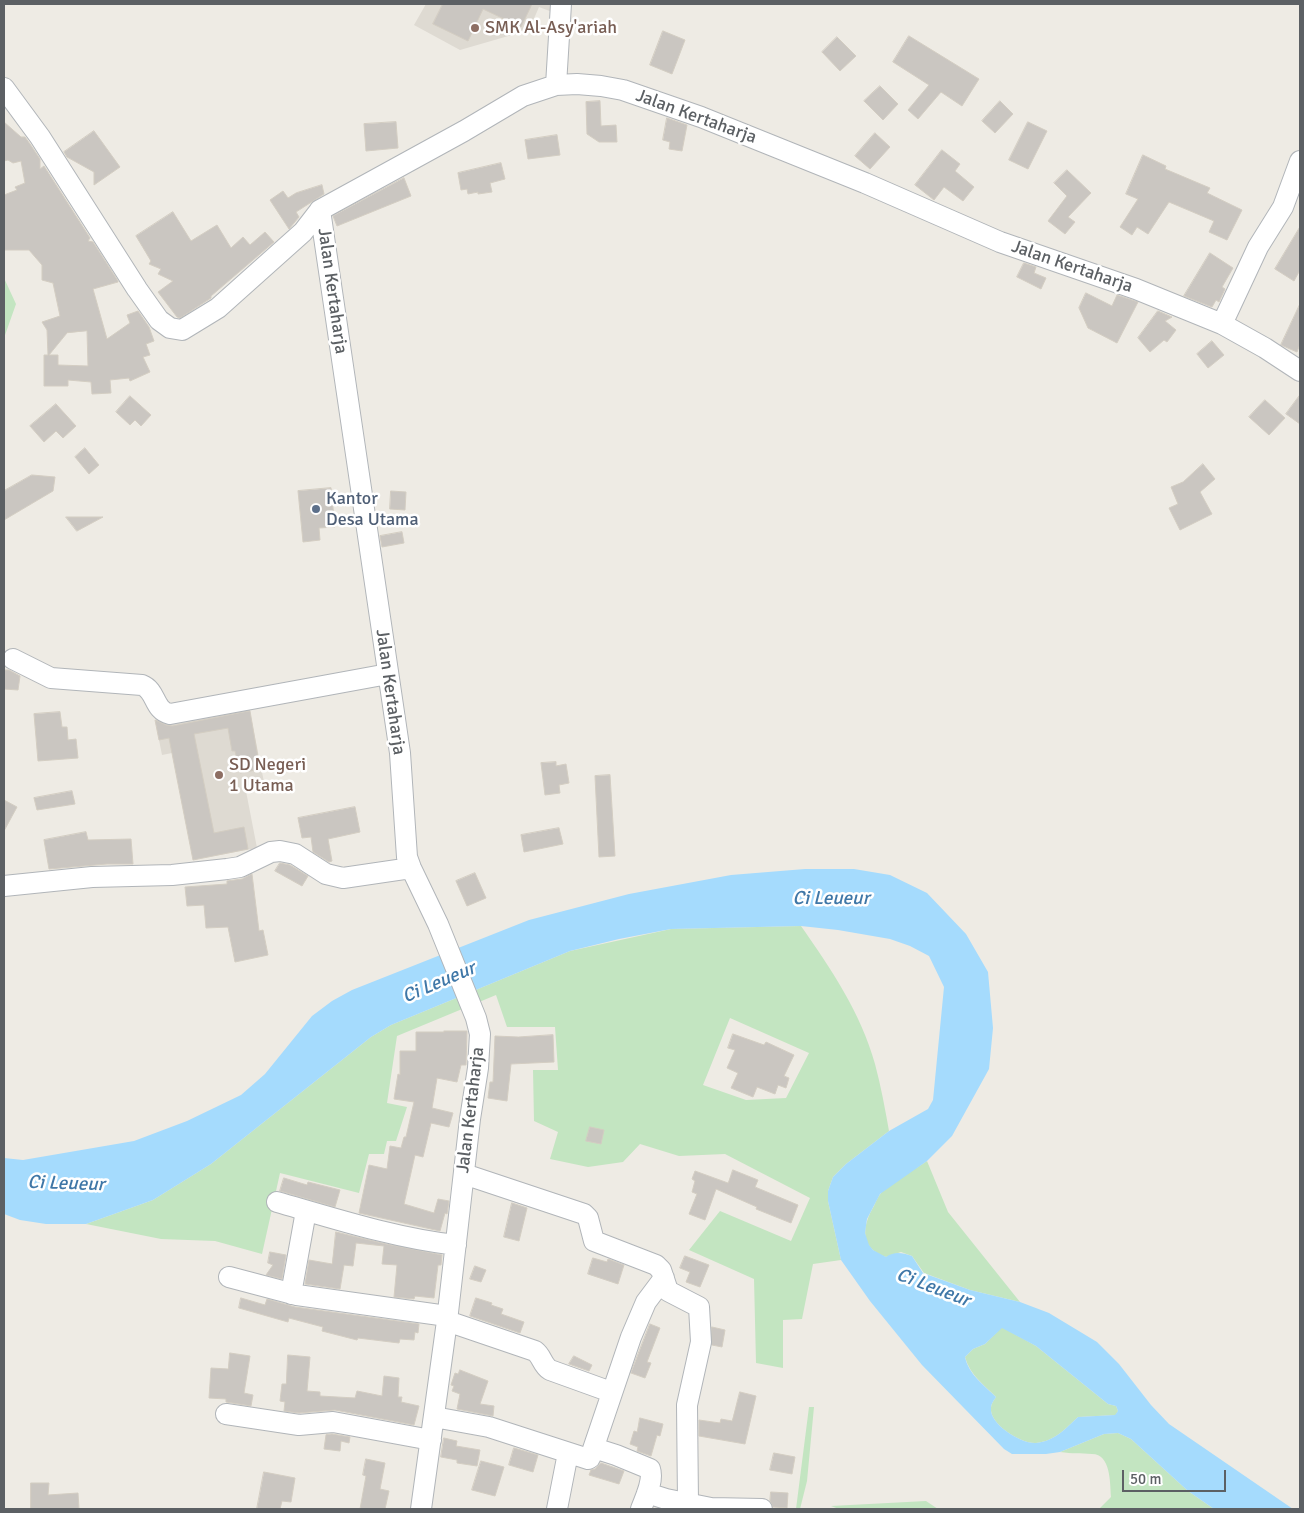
<!DOCTYPE html>
<style>
body{margin:0}
#map{position:relative;width:1304px;height:1513px;overflow:hidden;background:#eeebe4;font-family:Signika,sans-serif}
canvas{display:block}
.frame{position:absolute;inset:0;border:5px solid #5c6064;pointer-events:none}
.scale{position:absolute;left:1122px;top:1470px;width:104px;height:22px;box-sizing:border-box;border:2px solid #5c6064;border-top:0;padding-left:6px;font-size:15px;line-height:18px;white-space:nowrap;color:#5c6064;-webkit-text-stroke:4px #fff;paint-order:stroke}
</style>
<div id="map">
<canvas width="1304" height="1513"></canvas>
<div class="frame"></div>
<div class="scale">50 m</div>
</div>
<script>
const context = document.querySelector('canvas').getContext('2d');
context.lineJoin = 'round';
function paint(path, color) {
  context.fillStyle = color;
  context.fill(path, 'evenodd');
}
function strokePath(path, color, width, dash) {
  context.strokeStyle = color;
  context.lineWidth = width;
  context.lineCap = dash ? 'butt' : 'round';
  context.setLineDash(dash || []);
  context.stroke(path);
}
function label(font, color, halo, rows, align = 'center') {
  context.font = font + ' Signika,sans-serif';
  context.lineWidth = 5;
  context.setLineDash([]);
  context.textBaseline = 'middle';
  context.strokeStyle = halo;
  context.fillStyle = color;
  for (const [text, x, y, turn = 0] of rows) {
    context.save();
    context.translate(x, y);
    context.rotate((+turn || 0) * Math.PI / 180);
    context.textAlign = isNaN(turn) ? turn : align;
    if (halo) context.strokeText(text, 0, 0);
    context.fillText(text, 0, 0);
    context.restore();
  }
}
paint(new Path2D(`
 M426,4H557L555,13L539,7L529,30L460,50L414,25Z
 M248,702L264,782L245,786L257,848L193,860L172,753L162,755L155,720Z`), '#dedad2');
paint(new Path2D(`
 M4,278L16,304L4,338Z
 M801,926C831,969 861,1013 875,1064C881,1086 885,1109 889,1131L846,1164L833,1177L828,1191V1201L841,1260L813,1264L802,1319L783,1320V1368L756,1363L754,1279L689,1250L720,1211L791,1241L810,1198L725,1154L679,1156L640,1144L623,1162L588,1167L550,1159L558,1132L534,1121L533,1070H558L555,1027H507L496,995L397,1036L387,1103L407,1107L396,1141H387L384,1154H369L359,1193L280,1173L262,1254L215,1241L161,1239L86,1224L153,1200L211,1164L371,1037L391,1025L570,951L671,929ZM730,1018L809,1053L786,1098L746,1100L703,1085Z
 M927,1161L948,1212L1020,1302L970,1290L924,1273L912,1256L901,1252L886,1257C859,1248 862,1226 874,1206C876,1201 878,1196 882,1192C892,1181 914,1170 927,1161Z
 M1002,1327L1036,1346L1108,1404L1116,1406L1118,1411L1116,1415L1078,1417C1065,1429 1055,1441 1036,1443C1021,1444 989,1424 991,1408C991,1404 994,1400 996,1397C984,1385 970,1375 965,1357L973,1349L985,1344Z
 M809,1407H814L807,1481L800,1509H796Z
 M1118,1433L1131,1439L1188,1491L1214,1509H1099L1111,1497C1110,1483 1111,1454 1092,1454C1080,1453 1073,1454 1060,1452L1104,1434Z
 M926,1501L938,1509H839L831,1506Z`), '#c3e5c1');
paint(new Path2D(`
 M805,869H854L890,875L927,893L966,934L988,972L993,1028L989,1069L952,1136L927,1161L880,1194L867,1219L865,1233L869,1245L873,1250L886,1257C895,1251 902,1253 912,1256L923,1273L970,1290L1020,1302L1049,1313L1097,1342L1119,1364L1151,1405L1169,1424L1293,1509H1214L1188,1491L1131,1439L1118,1433L1104,1434L1060,1452L1046,1454H1012L1004,1449L922,1365L870,1301L841,1260L828,1201V1191L833,1177L846,1164L889,1131L928,1109L933,1100L944,987L929,956L910,946L890,939L838,930L801,926L671,929L619,939L570,951L391,1025L371,1037L211,1164L153,1200L86,1224H46L20,1220L4,1214V1158L23,1160L134,1141L187,1121L241,1095L265,1074L312,1016L332,1001L352,990L529,920L629,894L731,875ZM1002,1328L1036,1346L1108,1404L1116,1406L1118,1411L1115,1415L1078,1417C1065,1429 1055,1441 1036,1443C1021,1444 989,1424 991,1408C991,1404 994,1400 996,1397C984,1385 969,1375 965,1357L973,1349L985,1344Z`), '#a5dbfd');
const building = new Path2D(`
 M443,4H532L521,27L483,9L468,41L433,24Z
 M663,31L685,40L672,74L650,65Z
 M909,36L979,79L962,106L941,92L918,119L908,110L929,85L893,62Z
 M837,37L856,56L840,71L822,52Z
 M880,86L898,104L883,120L864,101Z
 M600,101L601,126L616,125L617,142H599L587,134L586,102Z
 M1000,101L1013,114L995,133L982,121Z
 M667,118L687,125L682,151L669,149L670,142L663,140Z
 M4,122L21,137H25L30,144L40,159V169L44,166L90,238L88,241L93,242L118,281V282L93,289L107,339L130,323L127,315L138,311L149,327L154,341L146,344L150,355L143,357L150,372L130,381L129,378L110,380L111,393L92,394L91,382L68,380V386H44V355H48L47,330L42,322L60,316L53,283L42,280V265L29,250H4V195L17,190L15,187L25,183L21,161L13,163L8,160L4,161ZM87,331L88,366L58,365V355H49L67,333Z
 M396,122L398,148L366,151L364,124Z
 M1028,122L1047,131L1028,169L1009,160Z
 M94,131L120,167L94,185V172L67,157L64,152Z
 M875,133L890,147L870,169L855,156Z
 M557,135L560,155L528,159L525,140Z
 M942,150L960,164L955,171L974,187L963,201L944,187L934,200L915,185Z
 M1143,155L1166,166L1165,169L1210,188L1207,193L1242,210L1227,240L1209,232L1214,221L1169,202L1148,234L1137,227L1132,235L1120,227L1138,199L1126,194Z
 M501,163L505,179L490,183L492,192L478,194V192L468,194L467,189L461,190L458,173Z
 M1067,170L1091,193L1068,217L1075,222L1065,234L1048,221L1067,196L1054,183Z
 M404,178L411,196L337,226L333,216Z
 M322,185L324,194L296,212L299,217L289,229L270,200L283,191L288,198L296,193Z
 M173,212L191,241L217,225L231,248L243,237L250,245L265,232L274,242L211,296V298L180,318L177,317L158,292L173,281L158,274L161,269L149,264L151,261L136,236Z
 M1300,227V270L1294,281L1275,269Z
 M1210,253L1233,268L1222,287L1225,289L1219,302L1216,300L1212,307L1184,296Z
 M1024,263L1036,267L1034,273L1046,278L1041,289L1017,277Z
 M1086,293L1112,306L1117,295L1138,302L1117,343L1088,328L1079,308Z
 M1300,304V344L1297,352L1281,345Z
 M1158,311L1172,317L1165,321L1176,330L1167,342L1164,340L1150,352L1138,338Z
 M1212,341L1224,355L1208,368L1197,354Z
 M1300,395V424L1286,414Z
 M130,396L151,415L141,426L135,420L130,425L116,412Z
 M1265,400L1285,418L1269,435L1249,417Z
 M56,404L76,426L63,438L56,431L44,442L30,426Z
 M85,448L99,465L89,474L75,457Z
 M1203,464L1215,479L1200,492L1212,514L1180,530L1169,508L1178,504L1171,487L1183,482Z
 M32,475L55,477L53,491L4,520V491Z
 M331,488L335,527L319,528L320,540L303,542L298,491Z
 M391,491L406,492L405,510L390,509Z
 M66,517H103L77,531Z
 M402,532L404,543L382,547L380,536Z
 M4,670H9L20,676L18,690L4,689Z
 M250,711L260,769L240,773L235,751H232L228,728L194,734L214,833L244,827L248,849L193,860L169,738L159,740L155,720L166,725L172,726Z
 M60,712L62,727H67L68,740L76,739L78,758L38,761L34,714Z
 M556,762V766L566,764L569,783L559,785L560,793L545,795L541,763Z
 M610,775L615,856L599,857L595,776Z
 M72,791L75,804L37,810L34,798Z
 M4,800L17,807L4,831Z
 M355,807L360,832L328,839L332,861L329,862L313,852L311,837L302,838L298,818Z
 M559,828L563,844L524,852L521,835Z
 M86,832L88,840L131,839L133,864H107L49,869L44,840Z
 M280,863L290,865L308,876L302,886L275,871Z
 M475,873L486,898L467,906L456,881Z
 M252,874L259,931L263,930L268,955L235,962L228,927L206,928L204,905L187,906L185,887L227,884V881L242,879Z
 M444,1031H467L466,1065H461L457,1082L437,1078L432,1108L453,1113L449,1127L431,1123L423,1157L415,1155L404,1204L434,1213L438,1199L449,1201L447,1214L445,1213L440,1231L359,1213L369,1165L387,1169L390,1146L401,1148L404,1137H406L414,1102L394,1099L398,1074L400,1075V1051H416V1032H444Z
 M733,1034L764,1045L766,1042L794,1055L784,1076L789,1078L786,1088L778,1085L775,1094L757,1087L753,1097L731,1088L738,1073L727,1068L735,1050L728,1048Z
 M553,1035L554,1062L511,1064L507,1101L488,1098L490,1082H493L495,1036L518,1037Z
 M590,1127L604,1130L601,1144L586,1141Z
 M733,1170L758,1180L755,1187L798,1205L791,1223L756,1209L757,1207L716,1189L705,1220L689,1214L697,1194L692,1192L695,1181L692,1179L695,1171L728,1183Z
 M284,1178L307,1185L308,1182L340,1190L335,1207L280,1191Z
 M512,1203L527,1208L519,1241L504,1237Z
 M336,1232L386,1244L442,1255L441,1265H438L434,1298L415,1296L414,1299L394,1297L397,1265L382,1264L384,1246L356,1243L353,1266L344,1265L340,1289L305,1284L309,1260L332,1264Z
 M270,1252L286,1255L282,1279L266,1275L273,1265L268,1263Z
 M685,1256L709,1265L700,1287L686,1282L690,1272L680,1268Z
 M593,1258L607,1262L608,1259L624,1265L618,1284L588,1274Z
 M475,1266L486,1270L481,1282L470,1279Z
 M241,1298L265,1305L267,1299L295,1307L419,1324L418,1333L415,1332L414,1340L400,1339L399,1343L358,1338L357,1340L322,1331L323,1327L289,1318L288,1322L239,1308Z
 M476,1298L492,1303L491,1305L503,1309L501,1314L524,1322L520,1333L470,1316Z
 M650,1324L660,1328L647,1362L651,1363L645,1378L631,1373Z
 M712,1327L725,1330L722,1347L712,1345Z
 M230,1353L250,1356L244,1393L253,1395L251,1406L226,1402V1399L209,1398L211,1368L228,1369Z
 M288,1355L310,1357L307,1391L320,1392V1396L355,1398L357,1391L382,1396L384,1376L399,1378L398,1397H402L401,1402L419,1406L414,1425L335,1410L299,1413L284,1411L285,1402L280,1401L282,1384H286Z
 M574,1356L592,1365L589,1371L569,1364Z
 M460,1370L488,1381L480,1404L494,1406L493,1416L457,1409L460,1394L452,1391L454,1386L451,1385L455,1373L458,1374Z
 M740,1392L756,1396L745,1444L699,1436V1420L720,1423L721,1419L732,1421Z
 M640,1418L663,1424L660,1436L657,1435L651,1456L637,1451L638,1447L630,1444L634,1431L637,1432Z
 M332,1434L350,1437L349,1443L341,1441L340,1451L324,1449L326,1435Z
 M444,1438L457,1441L456,1446L480,1450L477,1466L457,1463V1460L441,1457Z
 M514,1448L538,1455L533,1472L509,1465Z
 M774,1453L795,1457L792,1474L770,1470Z
 M366,1459L385,1463L380,1489L389,1491L385,1509H360L366,1476L363,1475Z
 M481,1461L504,1467L495,1496L472,1490Z
 M601,1463L624,1471L619,1484L589,1475L591,1470L595,1469Z
 M264,1472L295,1478L291,1502L282,1501L280,1509H257Z
 M31,1483H49L48,1495L78,1493L79,1509H31Z
 M771,1492L788,1493L787,1508L773,1507L770,1501Z`);
paint(building, '#cac6c1');
strokePath(building, '#d3cdc2', 1);
const minor = new Path2D(`
 M556,85L561,4
 M4,88L40,137L137,289L159,320L170,328L182,330L218,308L303,232L320,210
 M1222,324L1265,348L1300,371
 M13,659L51,678L142,685C157,691 153,710 170,714L388,674
 M4,886L92,877L172,875L227,869L240,867L271,852L280,851L295,854L326,874L343,878L411,868
 M464,1174L584,1214L588,1218L594,1241L656,1265L661,1270L668,1291L699,1307L701,1342L687,1405L688,1503
 M277,1202C336,1219 395,1238 456,1245
 M229,1277L297,1295L447,1316
 M291,1294L306,1211
 M447,1321L535,1351C542,1356 542,1365 550,1370L611,1392
 M226,1414L299,1425L333,1422L431,1440
 M434,1417L489,1427L588,1459L590,1458L631,1337L646,1302L664,1278
 M594,1448L616,1455L650,1469C654,1481 645,1498 641,1509
 M647,1493L666,1499L711,1508L762,1509
 M421,1509L447,1321L470,1119L478,1068L480,1034L476,1018L438,924L411,868L407,857L400,753L320,210L464,131L523,96L556,85L577,84L601,86L623,90L701,117L865,183L1000,242L1136,289L1222,324L1258,247L1283,207L1300,161
 M557,1509L568,1453`);
strokePath(minor, '#b1b5b9', 22);
strokePath(minor, '#fff', 20);
for (const [x, y, r, color] of [
 [475,28,5,"#8d6e63"],
 [316,509,5,"#5c6f8a"],
 [219,775,5,"#8d6e63"]
]) {
  const dot = new Path2D();
  dot.arc(x, y, r, 0, 2 * Math.PI);
  context.fillStyle = color;
  context.fill(dot);
  strokePath(dot, '#fff', 2);
}
label('18px', '#785e54', '#fff', [
 ["SMK Al-Asy'ariah",485,28],
 ["SD Negeri",229,765],
 ["1 Utama",229,786]
], 'left');
label('18px', '#5c6064', '#fff', [
 ["Jalan Kertaharja",696,117,20],
 ["Jalan Kertaharja",1072,267,19],
 ["Jalan Kertaharja",332,291,82],
 ["Jalan Kertaharja",390,692,82],
 ["Jalan Kertaharja",471,1110,-83]
]);
label('18px', '#4e5e75', '#fff', [
 ["Kantor",326,499],
 ["Desa Utama",326,520]
], 'left');
label('italic 19px', '#3f77a7', '#fff', [
 ["Ci Leueur",831,899],
 ["Ci Leueur",439,983,-23],
 ["Ci Leueur",66,1184,2],
 ["Ci Leueur",933,1288,21]
]);
</script>
